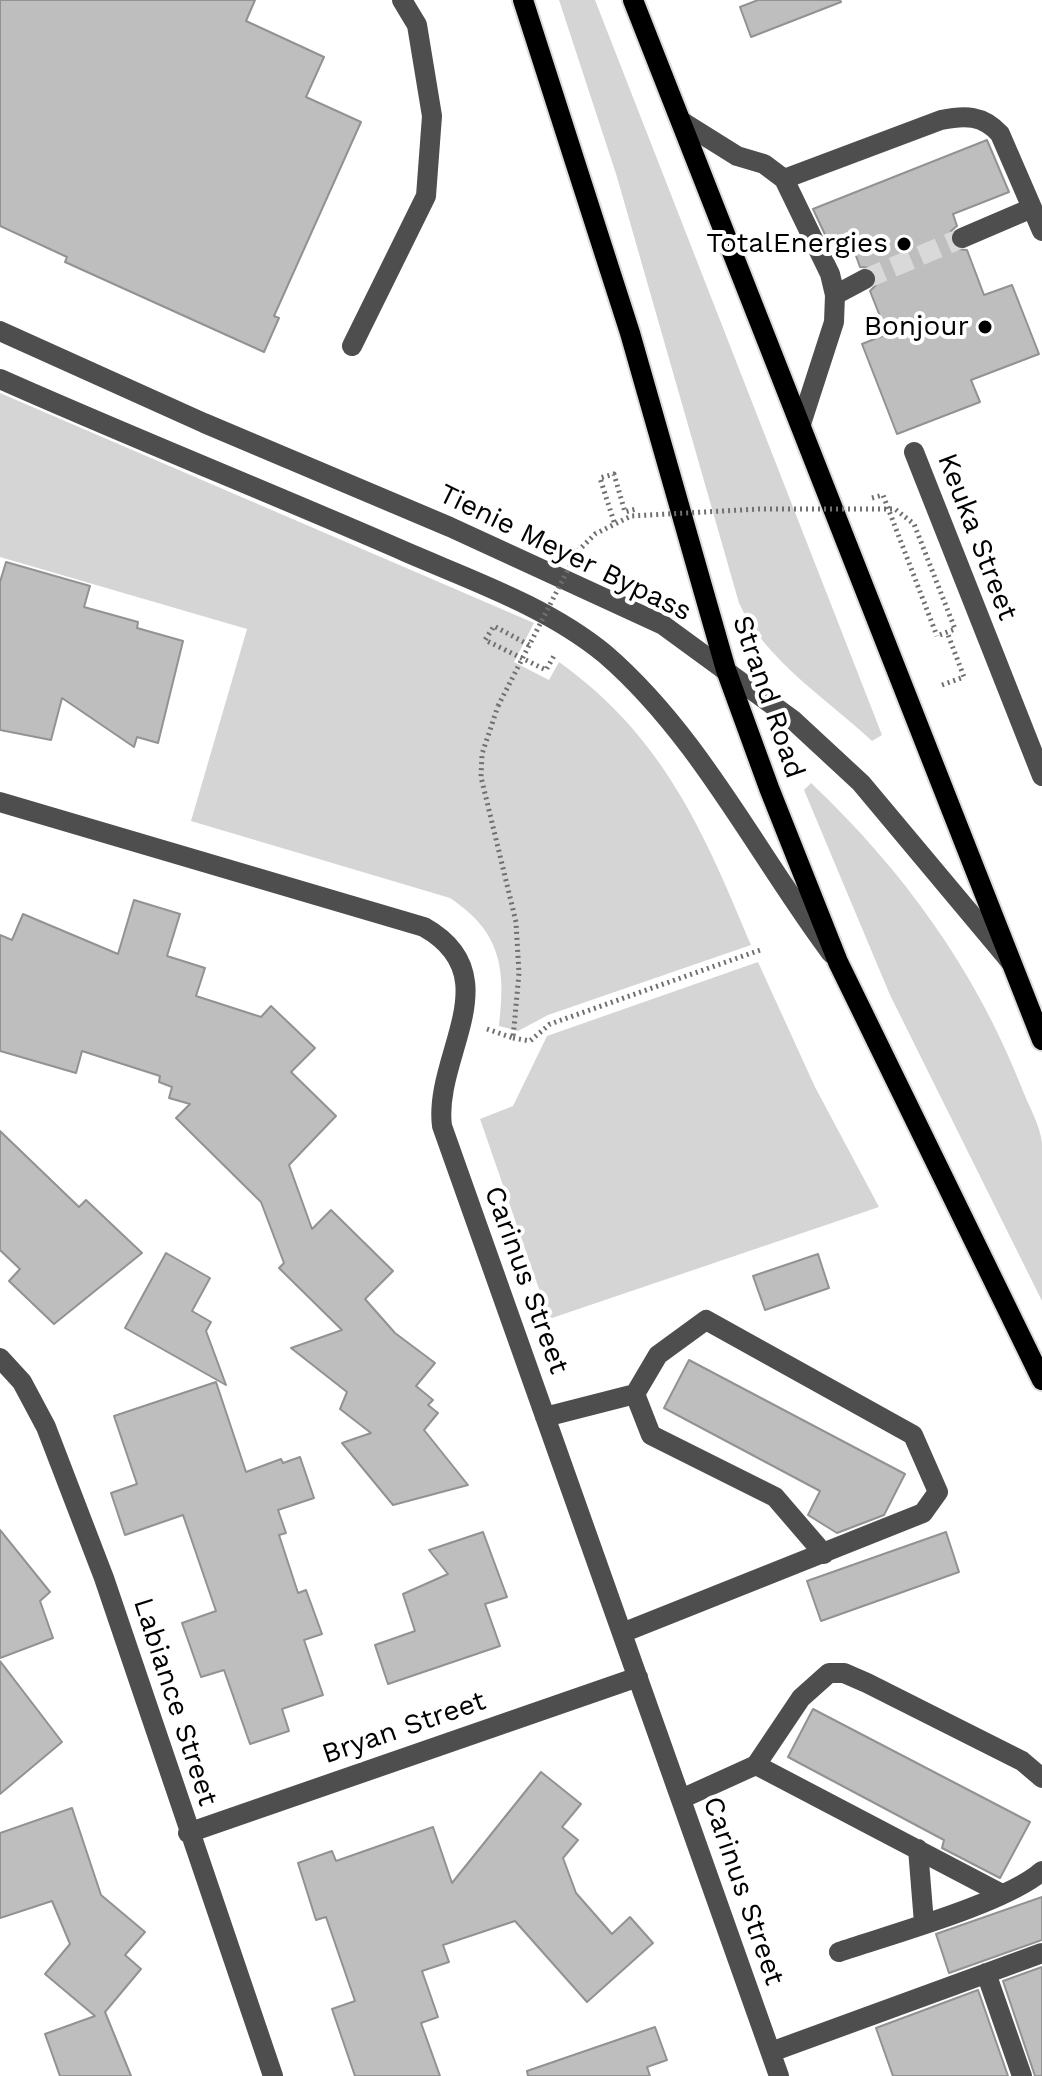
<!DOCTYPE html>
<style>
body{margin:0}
canvas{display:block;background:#fff}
</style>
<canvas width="1042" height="2076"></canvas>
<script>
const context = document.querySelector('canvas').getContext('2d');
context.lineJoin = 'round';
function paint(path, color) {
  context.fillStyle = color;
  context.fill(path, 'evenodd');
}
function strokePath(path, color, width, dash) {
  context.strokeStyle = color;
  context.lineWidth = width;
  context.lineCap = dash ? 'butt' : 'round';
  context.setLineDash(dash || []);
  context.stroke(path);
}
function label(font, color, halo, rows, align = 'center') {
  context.font = font + ' "Work Sans",sans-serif';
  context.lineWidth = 8;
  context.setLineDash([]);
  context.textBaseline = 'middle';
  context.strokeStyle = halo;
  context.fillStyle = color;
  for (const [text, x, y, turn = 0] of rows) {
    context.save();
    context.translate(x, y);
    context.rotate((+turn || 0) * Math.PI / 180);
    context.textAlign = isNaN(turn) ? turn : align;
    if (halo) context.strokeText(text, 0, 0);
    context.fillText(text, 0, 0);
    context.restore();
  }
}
paint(new Path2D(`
 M559,0H595L882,735L872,741C828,700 764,659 739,603L617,177Z
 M0,393L534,623L514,662L549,680L559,662C663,736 704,832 751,945L548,1015L518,1031L499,1026C506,968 501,932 450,898L191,821L247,629L0,557Z
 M811,783C902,869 975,969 1021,1086C1027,1103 1040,1124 1042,1143C1042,1190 1042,1252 1042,1301L890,995L804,790Z
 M758,962L815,1087L879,1207L552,1318L548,1315L480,1119L513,1106L547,1036Z`), '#d5d5d5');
const building = new Path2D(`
 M0,0H255L246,21L324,57L306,97L361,122L274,316L279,318L264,352L65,262L67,257L0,226Z
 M758,0H840L841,2L751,37L740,7Z
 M987,140L1009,192L953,214L957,226L951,231L950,242L955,249L967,250L984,295L1012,285L1039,354L971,380L980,402L897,434L862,344L887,334L870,291L876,285L877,274L871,268L860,267L855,253L837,260L813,209Z
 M6,562L90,586L84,607L138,622L137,628L183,641L158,743L137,737L134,747L62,698L51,740L0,730V582Z
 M134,900L180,914L167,956L205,968L196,996L261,1017L271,1006L315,1048L291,1072L336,1116L289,1165L312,1229L331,1210L393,1271L365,1299L395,1333L435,1363L416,1386L433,1400L428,1405L438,1413L424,1430L468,1485L393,1505L342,1443L371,1433L340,1409L347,1392L291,1348L342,1330L279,1268L284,1263L261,1202L176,1118L190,1104L169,1098L172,1087L159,1082L160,1076L82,1051L76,1073L0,1051V935L12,940L23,914L118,954Z
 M0,1131L79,1207L86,1200L142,1253L54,1324L9,1281L20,1269L0,1250Z
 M166,1253L210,1278L192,1311L211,1322L206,1331L226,1385L125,1328Z
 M818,1254L829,1288L765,1310L753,1276Z
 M689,1360L905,1474L884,1515L837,1533L808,1515L820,1491L664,1408Z
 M216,1382L246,1472L281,1459L283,1463L300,1457L314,1498L278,1510L286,1533L279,1535L298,1593L306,1590L322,1634L304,1640L323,1695L282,1709L289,1731L250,1744L224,1670L201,1677L182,1623L216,1611L183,1515L125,1535L111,1493L137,1484L114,1416Z
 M0,1530L50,1592L40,1601L53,1638L0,1658Z
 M483,1532L507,1597L485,1604L500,1646L388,1684L375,1645L415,1631L403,1594L448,1574L429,1550Z
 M946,1532L959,1572L821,1621L807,1581Z
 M0,1661L62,1742L0,1794Z
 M813,1709L1030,1822L1000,1878L942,1848L944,1840L788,1757Z
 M541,1772L581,1804L562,1827L578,1840L563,1858L576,1893L612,1934L630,1917L653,1943L587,2002L515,1921L443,1945L449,1962L422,1971L438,2017L421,2023L440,2076H355L332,2009L355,2001L326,1917L316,1920L298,1863L332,1851L336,1861L433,1827L452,1883Z
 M72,1808L101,1895L145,1932L125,1955L141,1969L105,2012L131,2076H60L45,2034L95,2016L45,1974L70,1944L52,1901L0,1918V1833Z
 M1042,1897V1940L949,1973L936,1934Z
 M1042,1967V2076H1035L1003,1981Z
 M978,1990L1008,2076H893L876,2028Z
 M655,2027L667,2060L647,2067L650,2076H528L527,2071Z`);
paint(building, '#bebebe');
strokePath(building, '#929292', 2);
strokePath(new Path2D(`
 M865,279L962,238`), '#d9d9d9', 20, [20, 10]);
const major = new Path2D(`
 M523,0L630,333L726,670L769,788L838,962L1042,1380
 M633,0L1042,1040`);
strokePath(major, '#dbdbdb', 24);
strokePath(new Path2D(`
 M872,498L883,495L937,636
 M614,522L600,478L614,474L625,512L636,509
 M529,645L494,626L485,640L546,670L555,654
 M942,685L964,677L947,632
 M487,1029L513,1038L519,973L516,922L481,777L482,754L498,706
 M513,1038L530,1041L550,1024L763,949`), '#707070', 5, [2, 4]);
strokePath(new Path2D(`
 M681,121L737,156L764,164L784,179L830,274L835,295L834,322L801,424
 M784,179L941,120C965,115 983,115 1000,134L1042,231
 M962,238L1032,208
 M835,295L865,279
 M0,331L204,423L450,527L663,625L793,720L861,783L1010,961
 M352,346L426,196L432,116L417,25L402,0
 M0,379C135,439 271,493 406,552C473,581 548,607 605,654C699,735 757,854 831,953
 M914,452L1042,776
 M0,802L424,927C511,976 433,1056 442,1126L779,2076
 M0,1358L22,1382L46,1427L104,1578L273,2076
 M635,1394L651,1435L775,1497L824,1554
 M545,1417L635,1394L658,1355L706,1320L913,1435L938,1492L923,1513L622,1633
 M756,1765L1002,1894
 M681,1799L756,1765L801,1698L829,1673H844L867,1683L1022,1761L1042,1778
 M188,1833L638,1677
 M918,1849L924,1923
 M839,1952C889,1935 1006,1903 1042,1871
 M986,1973L1022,2076
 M771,2052L1042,1953`), '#4e4e4e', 20);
strokePath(major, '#000', 20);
strokePath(new Path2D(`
 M498,706L577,552L595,534L631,516L759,509H895L914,524L955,629L937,636`), '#707070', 5, [2, 4]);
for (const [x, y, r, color] of [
 [904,244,8,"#000"],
 [985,327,8,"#000"]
]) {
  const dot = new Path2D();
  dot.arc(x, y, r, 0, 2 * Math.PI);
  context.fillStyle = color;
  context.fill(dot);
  strokePath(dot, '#fff', 3);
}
label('28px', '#000', '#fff', [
 ["TotalEnergies",888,244],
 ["Bonjour",969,327]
], 'right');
label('28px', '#000', '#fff', [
 ["Keuka Street",977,537,69],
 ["Tienie Meyer Bypass",565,553,26],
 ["Strand Road",768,697,71],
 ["Carinus Street",526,1280,70],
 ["Labiance Street",175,1702,72],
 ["Bryan Street",404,1728,-19],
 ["Carinus Street",743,1891,71]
]);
</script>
